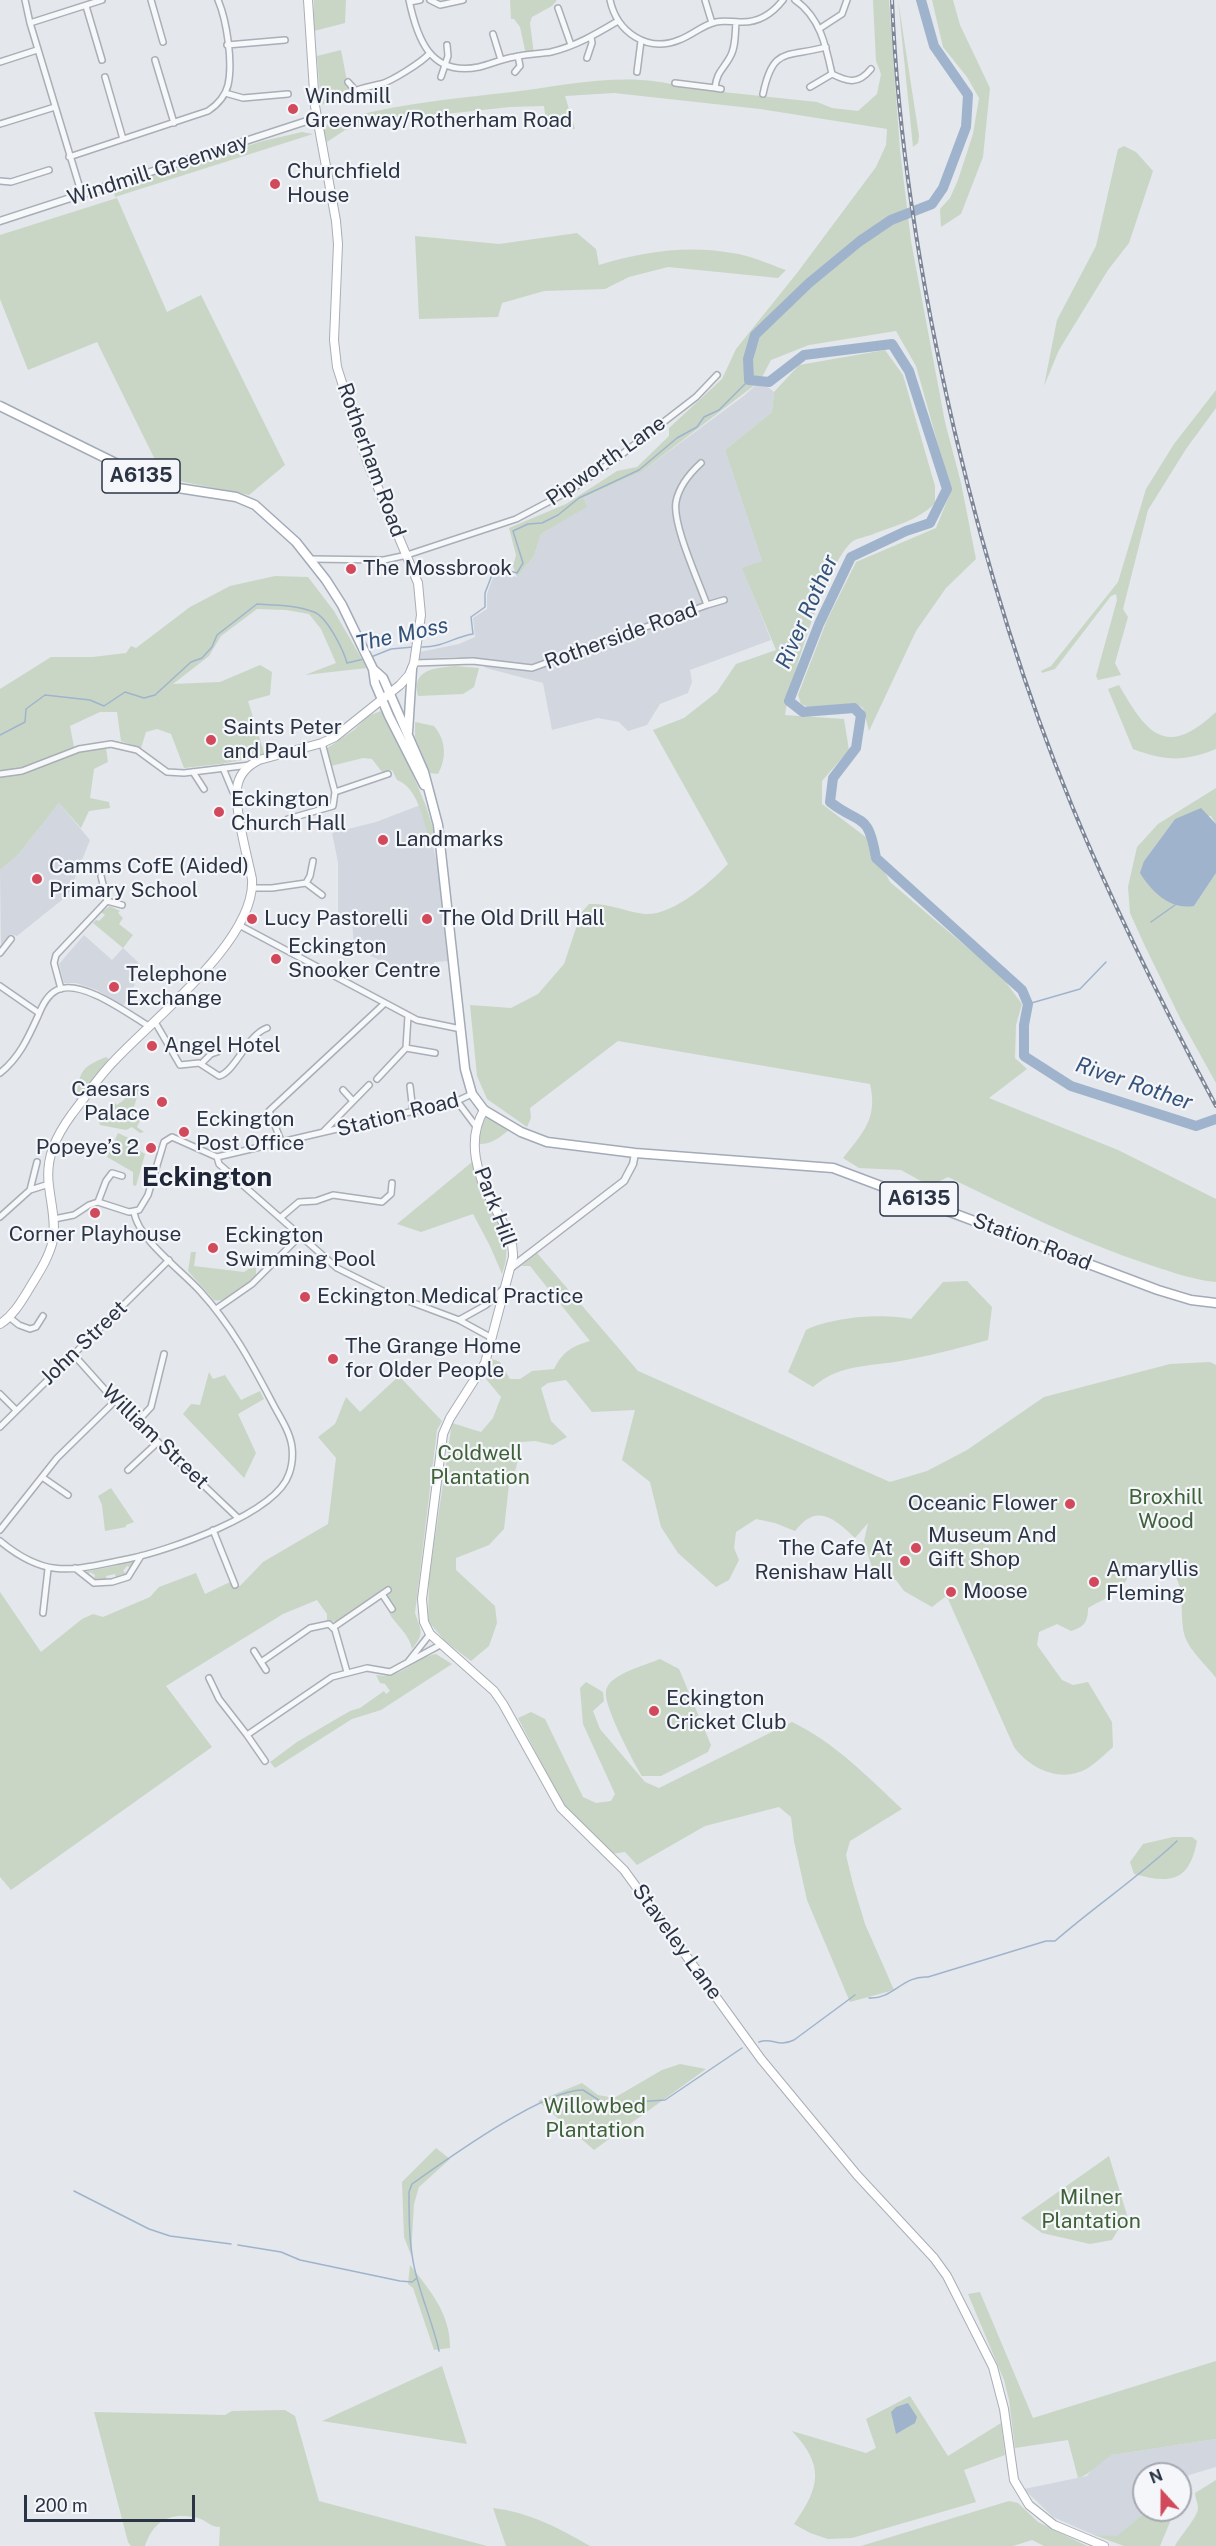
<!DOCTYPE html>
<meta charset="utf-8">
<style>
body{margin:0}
#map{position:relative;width:1216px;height:2546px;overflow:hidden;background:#e4e7ec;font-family:"Public Sans",sans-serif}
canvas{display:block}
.north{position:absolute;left:1132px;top:2462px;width:60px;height:60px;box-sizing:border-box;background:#f4f6f9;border:2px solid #a4a8b1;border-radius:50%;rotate:339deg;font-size:16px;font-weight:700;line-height:24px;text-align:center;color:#2b3445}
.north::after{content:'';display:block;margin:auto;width:21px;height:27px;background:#d1495b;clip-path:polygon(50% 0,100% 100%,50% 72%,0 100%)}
.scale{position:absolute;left:24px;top:2495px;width:171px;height:27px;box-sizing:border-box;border:3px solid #2b3445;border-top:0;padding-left:8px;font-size:18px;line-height:21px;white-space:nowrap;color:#2b3445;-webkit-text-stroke:4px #f4f6f9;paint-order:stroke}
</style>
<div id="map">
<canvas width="1216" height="2546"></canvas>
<div class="north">N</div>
<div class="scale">200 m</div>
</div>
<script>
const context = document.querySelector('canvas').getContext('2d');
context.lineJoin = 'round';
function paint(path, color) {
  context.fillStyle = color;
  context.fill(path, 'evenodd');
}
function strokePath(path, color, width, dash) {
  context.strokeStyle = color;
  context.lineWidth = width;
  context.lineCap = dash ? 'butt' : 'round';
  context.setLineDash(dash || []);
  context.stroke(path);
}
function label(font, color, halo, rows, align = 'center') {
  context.font = font + ' "Public Sans",sans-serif';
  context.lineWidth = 4.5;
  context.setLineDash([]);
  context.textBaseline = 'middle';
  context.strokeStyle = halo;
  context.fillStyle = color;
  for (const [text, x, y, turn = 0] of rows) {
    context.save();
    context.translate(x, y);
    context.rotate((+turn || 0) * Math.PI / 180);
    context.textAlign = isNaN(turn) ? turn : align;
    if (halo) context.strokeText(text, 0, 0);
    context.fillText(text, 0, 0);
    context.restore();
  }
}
paint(new Path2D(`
 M760,381L774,392L772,412L725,450L762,561L743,569L771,640L690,670L692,682L688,693L660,704L647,725L628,731L619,722L598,718L552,730L543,683L486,668L476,660L455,657L419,659L420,652L459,644L475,637L473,618L487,609V594L495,572L517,577L534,556L541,534L586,507L583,498L641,472L745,395Z
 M59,803L90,840L68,895L17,936L11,934L1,945L0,870L17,856Z
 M423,804L439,872L449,961L434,962L435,975L419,977H412L354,947L352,918H338V862L332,833L376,822Z
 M84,935L112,960L123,948L139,963L128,979L135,984L123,1006L97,990L76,983H64L59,964Z
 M1216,2439V2467L1189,2475L1180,2483V2474H1144V2510H1148L1117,2537L1094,2535L1053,2517L1024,2489L1087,2476L1097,2463L1112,2455Z`), '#d2d6de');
paint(new Path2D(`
 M314,0H346L345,23L314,31Z
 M510,0H557L552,6L532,17L530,23L534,55H526L520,27L514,19H511Z
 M873,0H889L900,150L911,241L945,422L961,483L976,559L946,588L916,631L869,731L863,708L856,704L808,707L801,704L798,695L827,620L856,562L936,528L951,491L916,366L896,331L809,345L771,360L760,381L641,472L583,498L587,507L541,534L534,556L517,577L513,566L516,555L509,528L566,504L617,471L637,467L669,436V428L722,379L736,349L797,273L876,167L886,145L887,129L760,109L614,93L565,96L575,129H547L544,106L510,107L390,120L345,130L327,142L323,126C380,105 452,99 512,92C568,85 631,70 685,88L817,102L832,108L858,111L877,94L881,74L876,61Z
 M898,0L919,136L918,143L913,147Z
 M932,0H953L960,25L990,88L983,157L961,214L941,227L940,209L950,198L958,180L973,134L979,98L967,77L943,47Z
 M341,50L349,92L339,99L321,105L317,56Z
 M302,132L313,134L115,197L114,193L118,187L263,141Z
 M1124,146L1136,152L1153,171L1129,243L1108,270L1059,350L1044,386L1057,320L1096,246L1118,149Z
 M117,198L167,312L201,295L285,465L249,495L164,478L97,342L28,370L0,299V235Z
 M577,233L596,249L599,265C643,252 686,245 732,253C750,255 768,264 786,270L778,278L668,267L629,277L605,289L544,291L502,303L498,317L419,319L415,236L499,244Z
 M885,350L903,375L935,486V503C918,521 893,526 871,535C865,537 858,538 853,541C826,562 791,680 785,715L844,719L849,750L822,781V804L867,838L890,882L1002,977L1022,1004L1016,1025L1015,1058L1027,1069L989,1098L1118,1150L1216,1199V1282C1193,1280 1172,1272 1150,1265C1080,1242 1014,1209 948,1177L930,1186L901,1170L859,1168L843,1158C863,1133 878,1118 870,1084L618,1041L530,1108L531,1118L527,1127L487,1099L477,1076L470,1005L511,1008L538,994L564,964L581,913L589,904C609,903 626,912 645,914C672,916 710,883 728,864L653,730L684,718L717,692L736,664L776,650L742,568L762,561L725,450L772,412L774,392L799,365Z
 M1216,390V408L1186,449L1148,510L1123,609L1128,617L1115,663L1121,675L1098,680L1096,676L1117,600L1116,594L1111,596L1055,669L1042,673L1041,671L1051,666L1118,582L1146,489L1174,444Z
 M275,576L308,577L334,611L367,668L305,675L336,663L321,629L309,614L286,610L257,609L221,636L209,656L173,684L220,682L260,665L272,672L270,695L248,701L265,756L220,764L184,768L171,734L157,729L146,732L141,748L121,741L117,712H100L70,726L74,747L106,748L108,762L94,769L90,798L109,802L110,808L89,811L81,828L59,803L17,856L0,870V689L51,657H93L126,653L131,646L136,648L190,607L230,586Z
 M455,666L479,668L474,687L463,694L418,696C411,669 435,668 455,666Z
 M1119,685C1147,734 1166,759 1216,712V749C1184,762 1165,761 1133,749L1108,689Z
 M381,711L387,713L426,806L436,838L430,845C425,826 419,788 397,780L392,770L382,772L372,759L363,758L331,766L326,749L354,730L368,716Z
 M415,722L434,726C446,740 447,758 438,774L430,773L415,737Z
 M1216,788V824L1211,816L1175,819L1144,861L1194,906L1216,873V1083L1181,1020L1144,944L1130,913L1128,887L1137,847L1158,824Z
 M110,906L120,911L118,913L123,918L119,924L133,935L123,948L93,923L96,920L99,921L105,915L101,912Z
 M106,1057L109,1059L76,1100C80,1072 79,1068 106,1057Z
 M130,1083L139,1090L132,1114L141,1119L137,1127L144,1132L140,1133L132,1127L126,1130L100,1125L99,1122L114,1102L117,1105L125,1099L121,1095Z
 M485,1117L509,1130C499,1138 491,1145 477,1144L478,1131Z
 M118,1133L135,1141L137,1149L145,1154L136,1186L133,1185V1172L107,1157Z
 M472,1162C474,1171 476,1181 480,1190C494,1221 516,1237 502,1274L490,1246L473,1214L421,1232L397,1224Z
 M191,1252H196L194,1266L244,1272L252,1267L256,1268V1275C246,1284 229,1304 214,1300L188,1271Z
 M537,1253L638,1371L890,1482L927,1471L967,1450L1044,1397L1170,1364L1210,1362L1216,1365V1678C1207,1666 1190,1651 1185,1637C1178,1614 1188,1584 1168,1567C1154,1557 1144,1562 1130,1569C1126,1592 1107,1597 1088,1608C1088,1622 1084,1627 1071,1631L1057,1624L1039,1632L1037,1645L1062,1680L1073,1685L1088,1682L1112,1722L1113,1747C1105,1754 1097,1762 1088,1768C1062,1784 1030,1769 1014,1747L948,1599L945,1597L932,1607L904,1591L896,1580L874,1574L864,1541L868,1523L855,1538C835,1519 817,1502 795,1531L775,1523L756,1519L736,1532L734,1548L739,1560L729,1580L716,1587L678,1553L661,1527L650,1482L622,1460L635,1410L592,1412L566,1380L548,1383L541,1388L551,1421L567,1437L553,1445L535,1441L522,1442L516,1468L509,1484L504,1529L489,1545L456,1558V1570L495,1606L497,1623L489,1646L471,1661L445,1641L428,1621L429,1578L452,1423L481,1432L493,1418L501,1397L486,1379L492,1359L500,1362L510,1379H520L532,1371L554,1369C563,1352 570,1347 590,1341L530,1266H521Z
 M967,1281L992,1307L988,1340C963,1347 937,1354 911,1359C876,1367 841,1362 813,1387L788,1372L806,1330C832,1317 883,1313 911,1319L943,1282Z
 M209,1372L213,1379L225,1375L241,1400L260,1391L264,1399L238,1414L256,1453L244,1478L183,1414L191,1404L200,1405Z
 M399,1376L442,1421L437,1430L415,1613C421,1631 425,1633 412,1649C410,1635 396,1625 389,1613L395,1608L387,1596L392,1591L388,1587L335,1622L327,1620V1614L317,1600L283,1614L166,1686L212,1747L11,1890L0,1877V1592L41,1652L82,1619L93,1614L103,1617L150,1597L159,1587L196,1573L205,1594L230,1582L240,1586L263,1562L328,1524L336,1458L318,1437L335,1424L346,1397L360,1412Z
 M111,1488L134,1522L126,1525V1527L105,1531L102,1505L98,1496Z
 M134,1562L131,1568L127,1566L123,1571L127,1574L124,1577L116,1579L115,1574L106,1576L107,1581L94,1579L95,1575L90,1572L88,1575L84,1572Z
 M436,1654L452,1664L381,1710L352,1719L275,1768L270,1762L297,1742L350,1711L360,1708L384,1691L386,1694L390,1691L385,1684L380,1683L376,1675C402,1680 413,1658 436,1654Z
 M660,1659L679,1669L711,1745L708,1752L661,1776H642C634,1763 603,1705 606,1691C606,1688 610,1682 613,1680C626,1670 645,1665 660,1659Z
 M586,1682L603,1692L604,1701L593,1711L600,1729L645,1782L659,1788L792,1722C834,1742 868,1777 902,1809L850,1841L846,1855L853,1884L865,1924L894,1990L850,2002L807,1900L794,1841L791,1817L779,1807L705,1826L637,1865L625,1852L611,1854L574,1818L560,1799L518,1718L531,1712L545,1719L583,1797L596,1803L611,1801L615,1794L583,1724L580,1688Z
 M1173,1837H1192L1197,1841C1189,1882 1171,1884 1134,1874L1130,1862L1143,1844Z
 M680,2064L706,2069L594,2150L538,2101L582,2083L598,2095L614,2098L662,2070Z
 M436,2148L450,2159L419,2187L414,2204L411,2255L404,2237L402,2182Z
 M1109,2156L1127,2215L1112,2240L1090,2244L1042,2233L1021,2218Z
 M410,2265C430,2290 451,2315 450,2348L434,2350L413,2288L408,2284Z
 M980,2292L1033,2418L1216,2361V2439L1112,2455C1099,2462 1090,2475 1078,2478L1068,2440L1015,2448L1009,2400L1004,2380L968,2294Z
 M442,2366L467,2444L322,2421Z
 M910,2396L948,2456L1001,2423L1005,2455L964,2470L976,2502L852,2538L828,2539L810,2533L794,2524C820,2487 825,2466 792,2431L866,2453L876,2448L866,2419Z
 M285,2410L295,2416L319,2501L487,2546H219L220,2527C210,2527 206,2520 198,2518C170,2512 154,2520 145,2546H131L128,2542L94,2412L225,2415L232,2411Z
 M1216,2480V2546H1175C1180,2536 1198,2517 1198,2508C1198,2503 1195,2498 1195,2493Z
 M1009,2501L1018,2503L1038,2522L1087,2546H1044L1032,2540L1013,2546H861Z
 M493,2508C528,2512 559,2528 590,2546H506Z
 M1148,2510H1175L1160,2546H1124L1094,2535L1117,2536Z`), '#c9d6c5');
paint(new Path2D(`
 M1201,808L1216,824V873L1194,906C1170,910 1152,892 1140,873L1144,861L1175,819Z
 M908,2403L917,2417L915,2423L896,2434L891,2412L896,2407Z`), '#9fb4cc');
strokePath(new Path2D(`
 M421,647C441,648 454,637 473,634L471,617L485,607V593L495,567L517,573L523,563L513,531L528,524L542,523L558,515L579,498L639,470L677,438L697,427L704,417L719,410L749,380
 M371,657L391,649L413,647
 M0,735L25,722L26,709L45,695L90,700L104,706L125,692L144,698L155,695L191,662L202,658L212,647L217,635L257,604C275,605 296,605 314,612C327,617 343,649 347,663L364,659
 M1151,922L1175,905
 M1028,1004L1080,989L1106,962
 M869,1998C892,2000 903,1975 928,1977L1046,1941H1055C1095,1906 1139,1877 1177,1841
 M759,2042C773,2037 777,2048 794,2040L855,1995
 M74,2191L149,2229L170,2236L231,2244
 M238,2245L281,2252L300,2260L400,2281L412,2282L417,2278
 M439,2351C433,2323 420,2295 414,2266C409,2242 409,2217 409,2192L412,2184C446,2160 544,2089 583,2090L605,2104L665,2100L742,2048`), '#9fb4cc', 1.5);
strokePath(new Path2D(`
 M921,0L934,46L968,95L966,127L943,188L932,204L891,220L860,241L809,283L755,335L748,359L749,380L769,382L804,355L892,344L909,371L947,489L930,523L906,531L851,557L819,624L789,701L803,712L854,708L861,715L856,748L833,778L830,802C861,826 868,811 876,858L1022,990L1028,1004L1024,1025V1056L1071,1086L1196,1126L1216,1119`), '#9fb4cc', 10);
const minor = new Path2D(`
 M25,0L30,23L82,195
 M151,0L163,42
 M409,0C417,38 430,77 479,67C491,64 502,59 514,57C526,54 539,54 551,52C576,46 596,34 618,21
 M430,0L440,5L463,0
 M610,0C617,32 647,53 679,40C693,35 702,25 716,22C724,20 732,22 740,22C758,23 772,14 783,0
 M705,0L712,23
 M795,0C820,17 826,46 832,74
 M410,2L420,0
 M86,6L102,60
 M558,8L571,45
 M30,23L102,0
 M819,29L842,14L847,0
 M493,34L501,60
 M227,45L285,40
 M587,58L592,43L591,37
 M155,60L174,123
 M0,62L37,50
 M515,72L520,66L518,56
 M637,72L641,41
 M832,74C848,82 858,85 871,69
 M105,77L123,139
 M441,77L448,56L447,45
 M348,82L355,90
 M675,83L715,88
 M810,87L832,74
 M721,89L715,88C717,71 723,70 730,57C736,47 735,33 736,22
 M225,93L243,98L288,94
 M349,94C360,87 369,87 381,84C392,81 422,62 429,54
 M763,94C773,46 786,58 826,47
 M0,124L55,107
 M69,157L208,111C217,105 225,97 228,85C233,63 227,21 218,0
 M0,181L11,182L49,170
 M310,559L384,560L407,555L516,519L571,490L617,458L696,397L717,375
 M707,605L724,600
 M414,663L473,661L532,668L707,605C699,582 672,524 676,502C679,486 690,473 701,463
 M223,768L233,792L237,796
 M193,772L204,789
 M0,774L22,771L79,749L111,744L137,750L167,772L184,773L250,765
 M335,792L388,774
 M288,819L333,806L335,792L322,743
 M101,876L107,901L122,905
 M306,883L322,895
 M253,888H272L306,883L310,876L313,861
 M239,925L417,1020L461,1029
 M0,953L11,939
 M0,986L39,1013
 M61,989L54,963L56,955L107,901
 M155,1022L180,1065L199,1063L219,1076C235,1072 247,1035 267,1028
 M406,1048L435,1053
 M201,1064L211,1054L217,1052
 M0,1073C19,1058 28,1038 38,1016C42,1006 47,995 57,990C81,978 130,1015 150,1027
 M377,1079L406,1048L408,1016
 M410,1086L413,1112
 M343,1090L353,1101
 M457,1101L475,1125
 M323,1132L369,1085
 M282,1143L269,1111L385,1003
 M217,1157L219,1164L337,1268L387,1293L459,1320L492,1338
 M30,1190L37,1162
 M98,1202L106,1181L112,1173L122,1176
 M0,1217L30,1190L49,1184
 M280,1218L299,1202L316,1201L333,1195L382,1202L391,1194L392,1183
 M54,1219L74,1215L89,1205L98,1202L129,1212L139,1210L148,1195L164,1142L172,1137L217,1157L457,1101L472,1094
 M216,1309L252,1284L300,1236
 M9,1317L19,1325L30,1329L36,1327L43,1316
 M459,1320L486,1305L504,1288
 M73,1354L115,1401L238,1518
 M0,1394L16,1410
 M137,1422L151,1407L164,1354
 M0,1427L169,1260
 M128,1470L158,1442
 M42,1477L68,1495
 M0,1530L57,1458L115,1401
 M213,1530L235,1585
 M0,1541C47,1580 72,1570 128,1559C167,1551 276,1514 289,1474C292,1466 293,1456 292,1447C290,1431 279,1416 272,1402C251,1362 231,1325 200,1291C182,1271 138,1239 134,1212
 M75,1568L94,1583L112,1582L128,1577L141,1556
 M382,1594L392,1609
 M43,1613L48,1569
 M334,1627L388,1590
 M254,1651L266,1670
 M261,1662L310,1628L329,1624L335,1630L347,1672
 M408,1662L430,1634
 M209,1678L219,1699L247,1735L332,1677L367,1668L390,1672L440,1645
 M247,1735L265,1761`);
const tertiary = new Path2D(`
 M0,221L316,118
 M512,1267L624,1181L633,1164L635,1153`);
const secondary = new Path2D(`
 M484,1110C466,1140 477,1177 494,1206C503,1224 514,1237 513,1257L485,1363L450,1418L443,1434L422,1599L424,1622L430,1634L494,1691L503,1704L561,1808L624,1870L761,2059L857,2175L934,2258L947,2276L993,2367L1004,2409L1014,2480L1029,2505L1054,2525L1104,2546
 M0,1324C13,1316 21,1302 29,1289C38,1274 49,1258 53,1240C56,1222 51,1204 49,1186C45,1158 56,1136 72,1114C86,1096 99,1076 115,1060C154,1018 256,940 252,879C247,855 235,812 237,789C238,775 247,766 259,760L322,743L335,737L400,685L409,675L414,663L421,615L418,583L368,464L337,367L334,340L338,244L336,221L315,106L308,0`);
const primary = new Path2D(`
 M0,406L152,481L178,488L236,497L255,505L296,542L326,580L342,605L373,669L375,683L389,716L424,785
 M373,669L383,678L424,772L438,825L465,1069L472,1094L484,1110L521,1132L547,1142L635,1153L833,1168L1158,1290L1191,1300L1216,1303
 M408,732L412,669`);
strokePath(minor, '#a9aeb7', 8);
strokePath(tertiary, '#a9aeb7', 9);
strokePath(secondary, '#a9aeb7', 10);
strokePath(primary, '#a3abb8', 11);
strokePath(minor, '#f7f8fa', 5);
strokePath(tertiary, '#f7f8fa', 6);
strokePath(secondary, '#fff', 8);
strokePath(primary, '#fff', 8);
const rail = new Path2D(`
 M892,0C898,146 922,291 955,433C985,560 1022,685 1072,806C1114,908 1164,1008 1216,1106`);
strokePath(rail, '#7d8696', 4);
strokePath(rail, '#f4f6f9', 1.5, [4.5]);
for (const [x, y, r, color] of [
 [293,109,6,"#d1495b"],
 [275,184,6,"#d1495b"],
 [351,569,6,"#d1495b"],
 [211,740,6,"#d1495b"],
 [219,812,6,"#d1495b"],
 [383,840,6,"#d1495b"],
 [37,879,6,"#d1495b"],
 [252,919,6,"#d1495b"],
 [427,919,6,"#d1495b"],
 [276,959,6,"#d1495b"],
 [114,987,6,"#d1495b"],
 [152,1046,6,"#d1495b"],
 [162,1102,6,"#d1495b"],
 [184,1132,6,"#d1495b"],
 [151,1148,6,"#d1495b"],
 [95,1213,6,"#d1495b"],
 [213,1248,6,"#d1495b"],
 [305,1297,6,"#d1495b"],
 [333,1359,6,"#d1495b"],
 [1070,1504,6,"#d1495b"],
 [916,1548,6,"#d1495b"],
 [905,1561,6,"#d1495b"],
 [1094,1582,6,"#d1495b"],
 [951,1592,6,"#d1495b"],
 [654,1711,6,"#d1495b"]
]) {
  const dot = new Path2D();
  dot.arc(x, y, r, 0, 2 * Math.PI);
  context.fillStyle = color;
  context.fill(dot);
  strokePath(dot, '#f4f6f9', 2);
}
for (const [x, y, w] of [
 [141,476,78],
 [919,1199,78]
]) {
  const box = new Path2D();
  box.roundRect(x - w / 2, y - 17, w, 34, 4.5);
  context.fillStyle = '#f4f6f9';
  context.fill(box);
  strokePath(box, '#2b3445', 1.5);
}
label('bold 20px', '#2b3445', null, [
 ["A6135",141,476],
 ["A6135",919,1199]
]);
label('21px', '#2b3445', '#f4f6f9', [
 ["Windmill",305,97],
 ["Greenway/Rotherham Road",305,121],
 ["Churchfield",287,172],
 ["House",287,196],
 ["The Mossbrook",363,569],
 ["Saints Peter",223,728],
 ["and Paul",223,752],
 ["Eckington",231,800],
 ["Church Hall",231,824],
 ["Landmarks",395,840],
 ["Camms CofE (Aided)",49,867],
 ["Primary School",49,891],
 ["Lucy Pastorelli",264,919],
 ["The Old Drill Hall",439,919],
 ["Eckington",288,947],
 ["Snooker Centre",288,971],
 ["Telephone",126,975],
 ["Exchange",126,999],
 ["Angel Hotel",164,1046],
 ["Caesars",150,1090,"right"],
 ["Palace",150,1114,"right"],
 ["Eckington",196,1120],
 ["Post Office",196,1144],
 ["Popeye’s 2",139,1148,"right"],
 ["Corner Playhouse",95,1235,"center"],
 ["Eckington",225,1236],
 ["Swimming Pool",225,1260],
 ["Eckington Medical Practice",317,1297],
 ["The Grange Home",345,1347],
 ["for Older People",345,1371],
 ["Oceanic Flower",1058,1504,"right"],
 ["Museum And",928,1536],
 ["Gift Shop",928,1560],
 ["The Cafe At",893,1549,"right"],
 ["Renishaw Hall",893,1573,"right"],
 ["Amaryllis",1106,1570],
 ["Fleming",1106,1594],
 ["Moose",963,1592],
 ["Eckington",666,1699],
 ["Cricket Club",666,1723]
], 'left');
label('21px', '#2b3445', '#f4f6f9', [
 ["Windmill Greenway",158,170,-18],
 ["Rotherham Road",371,460,70],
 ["Pipworth Lane",606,461,-35],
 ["Rotherside Road",621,636,-20],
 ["Station Road",398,1115,-14],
 ["Park Hill",495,1207,69],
 ["Station Road",1032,1242,21],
 ["John Street",84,1343,-44],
 ["William Street",155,1437,44],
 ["Staveley Lane",677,1942,54]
]);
label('21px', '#3f6138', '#f4f6f9', [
 ["Coldwell",480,1454],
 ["Plantation",480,1478],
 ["Broxhill",1166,1498],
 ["Wood",1166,1522],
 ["Willowbed",595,2107],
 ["Plantation",595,2131],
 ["Milner",1091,2198],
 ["Plantation",1091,2222]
]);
label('italic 22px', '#34527a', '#f4f6f9', [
 ["River Rother",807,612,-66],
 ["The Moss",402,635,-12],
 ["River Rother",1134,1084,19]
]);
label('bold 27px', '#1d2536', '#f4f6f9', [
 ["Eckington",207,1178]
]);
</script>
